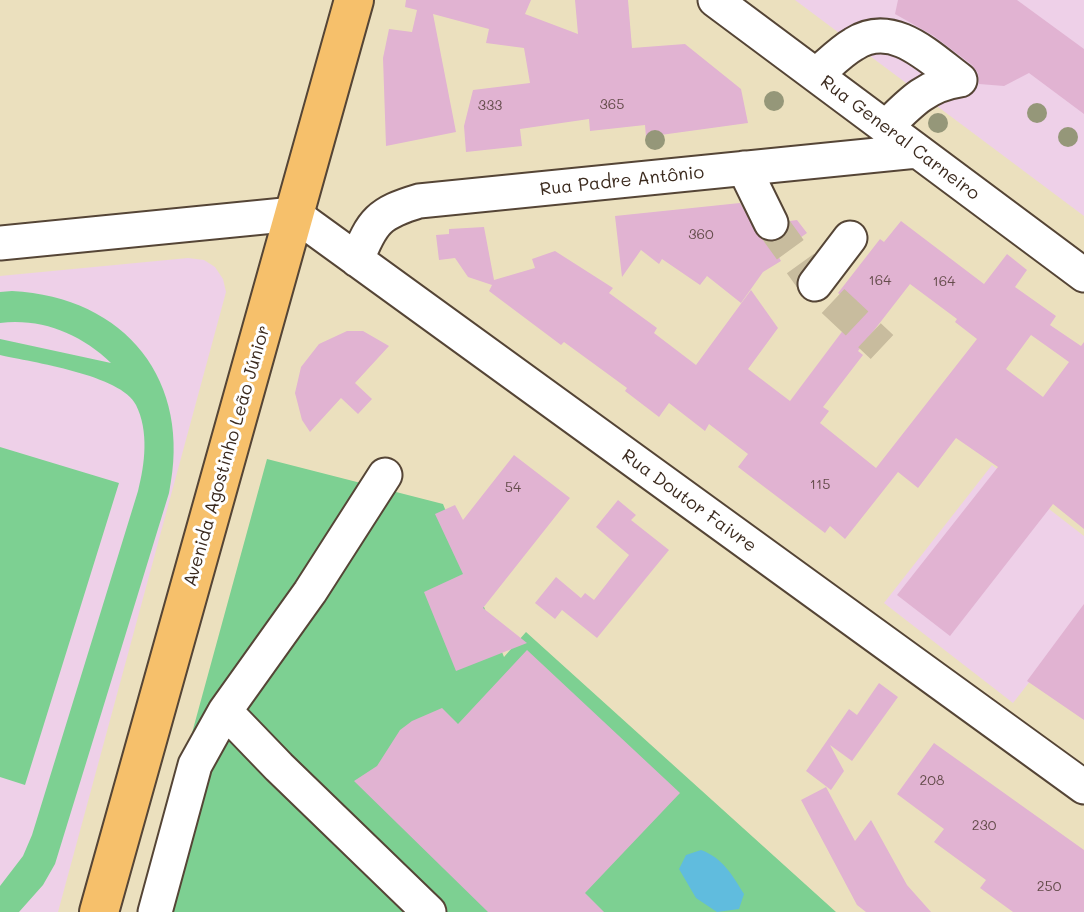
<!DOCTYPE html>
<meta charset="utf-8">
<style>
body{margin:0}
canvas{display:block;background:#ebe0be}
</style>
<canvas width="1084" height="912"></canvas>
<script>
const context = document.querySelector('canvas').getContext('2d');
context.lineJoin = 'round';
function paint(path, color) {
  context.fillStyle = color;
  context.fill(path, 'evenodd');
}
function strokePath(path, color, width, dash) {
  context.strokeStyle = color;
  context.lineWidth = width;
  context.lineCap = dash ? 'butt' : 'round';
  context.setLineDash(dash || []);
  context.stroke(path);
}
function label(font, color, halo, rows, align = 'center') {
  context.font = font + ' Mali,sans-serif';
  context.lineWidth = 6;
  context.setLineDash([]);
  context.textBaseline = 'middle';
  context.strokeStyle = halo;
  context.fillStyle = color;
  for (const [text, x, y, turn = 0] of rows) {
    context.save();
    context.translate(x, y);
    context.rotate((+turn || 0) * Math.PI / 180);
    context.textAlign = isNaN(turn) ? turn : align;
    if (halo) context.strokeText(text, 0, 0);
    context.fillText(text, 0, 0);
    context.restore();
  }
}
paint(new Path2D(`
 M795,0H1084V216L961,124Z
 M188,258L204,260L215,267L223,279L226,292L58,912H0V276Z
 M992,465L1084,536V612L1013,703L884,603Z`), '#eed0e8');
paint(new Path2D(`
 M12,291C126,297 193,381 169,493L55,864L43,885L19,912H0V886L23,856L32,835L138,491C145,464 149,431 136,405C122,375 31,362 0,355V339L111,363C81,334 42,318 0,323V292Z
 M0,447L119,483L25,785L0,777Z
 M267,459L443,504L504,657L526,632L836,912H143Z`), '#7dd092');
paint(new Path2D(`
 M701,850C723,858 732,875 744,894L739,909L717,912L696,898L679,869L686,855Z`), '#60bcde');
paint(new Path2D(`
 M406,0H531L525,14L578,34L575,0H628L632,48L685,44L741,89L748,123L646,137L645,125L590,131L589,119L520,129L522,146L466,152L464,126L473,90L530,83L524,48L486,43L489,29L433,14L456,132L386,146L383,58L389,29L412,32L417,10L405,7Z
 M898,0H1017L1084,49V114L1029,73L1004,86L979,84L978,73L972,65L934,36L895,14Z
 M740,203L761,239L770,242L780,240L787,233L790,221L797,220L807,233L777,254L781,261L763,272L741,303L707,276L700,285L662,259L659,264L641,250L622,277L615,216Z
 M901,221L984,284L1007,254L1027,270L1015,287L1056,316L1050,325L1081,346L1084,342V529L1053,504L950,636L897,595L998,467L956,438L918,488L898,472L845,539L830,526L825,533L738,467L748,454L709,424L705,431L669,403L659,417L625,391L627,388L564,342L561,345L489,291L492,285L468,277L455,258L439,260L436,235L449,234V229L484,227L494,280L535,268L532,259L555,251L613,288L609,293L657,328L654,333L696,365L751,290L778,328L748,369L790,401L859,309L838,293L880,239L884,242ZM910,284L957,319L955,322L977,339L876,468L820,423L829,411L823,407L863,355L858,351ZM1031,335L1069,362L1043,397L1006,369Z
 M347,331H363L389,346L355,383L372,399L358,414L341,398L310,432L302,420L295,393L301,367L319,344Z
 M514,455L570,498L483,608L527,643L456,671L424,592L463,574L435,514L455,505L463,520Z
 M618,500L636,515L631,520L669,550L597,638L562,610L555,619L535,603L556,577L581,598L585,593L594,600L629,555L596,527Z
 M1084,604V720L1027,681Z
 M527,650L680,793L585,893L604,912H488L354,781L377,766L400,730L412,721L442,708L458,724Z
 M879,683L898,697L852,761L830,745L844,771L831,790L806,771L849,709L857,715Z
 M934,743L1084,850V912H1013L980,888L986,880L934,842L944,829L897,794Z
 M826,787L855,841L871,820L907,885L931,912H866L857,905L801,800Z`), '#e1b3d2');
strokePath(new Path2D(`
 M771,223L815,284L882,347`), '#c8bc9e', 33, [33, 17]);
const minor = new Path2D(`
 M715,0L1084,275
 M816,75C828,65 840,52 854,44C893,19 930,58 960,80
 M886,127C909,104 926,85 960,80
 M744,168L771,223
 M0,243L294,214L1084,787
 M357,260C372,221 379,213 419,201L917,151
 M815,284L850,238
 M385,475L310,592L225,711L279,767L429,912
 M155,912L195,765L225,711`);
const major = new Path2D(`
 M99,912L354,0`);
strokePath(minor, '#554536', 37);
strokePath(major, '#554536', 42);
strokePath(minor, '#fff', 33);
strokePath(major, '#f6c06b', 38);
context.fillStyle = '#959779';
for (const [x, y] of [
 [774,101],
 [1037,113],
 [938,123],
 [1068,137],
 [655,140]
]) {
  context.beginPath();
  context.arc(x, y, 10, 0, 2 * Math.PI);
  context.fill();
}
label('14px', '#644c4b', null, [
 ["365",612,105],
 ["333",490,106],
 ["360",701,235],
 ["164",880,281],
 ["164",944,282],
 ["115",820,485],
 ["54",513,488],
 ["208",932,781],
 ["230",984,826],
 ["250",1049,887]
]);
label('18px', '#3b2a1e', '#fff', [
 ["Rua General Carneiro",900,138,37],
 ["Rua Padre Antônio",622,181,-6],
 ["Avenida Agostinho Leão Júnior",227,456,-74],
 ["Rua Doutor Faivre",689,501,36]
]);
</script>
